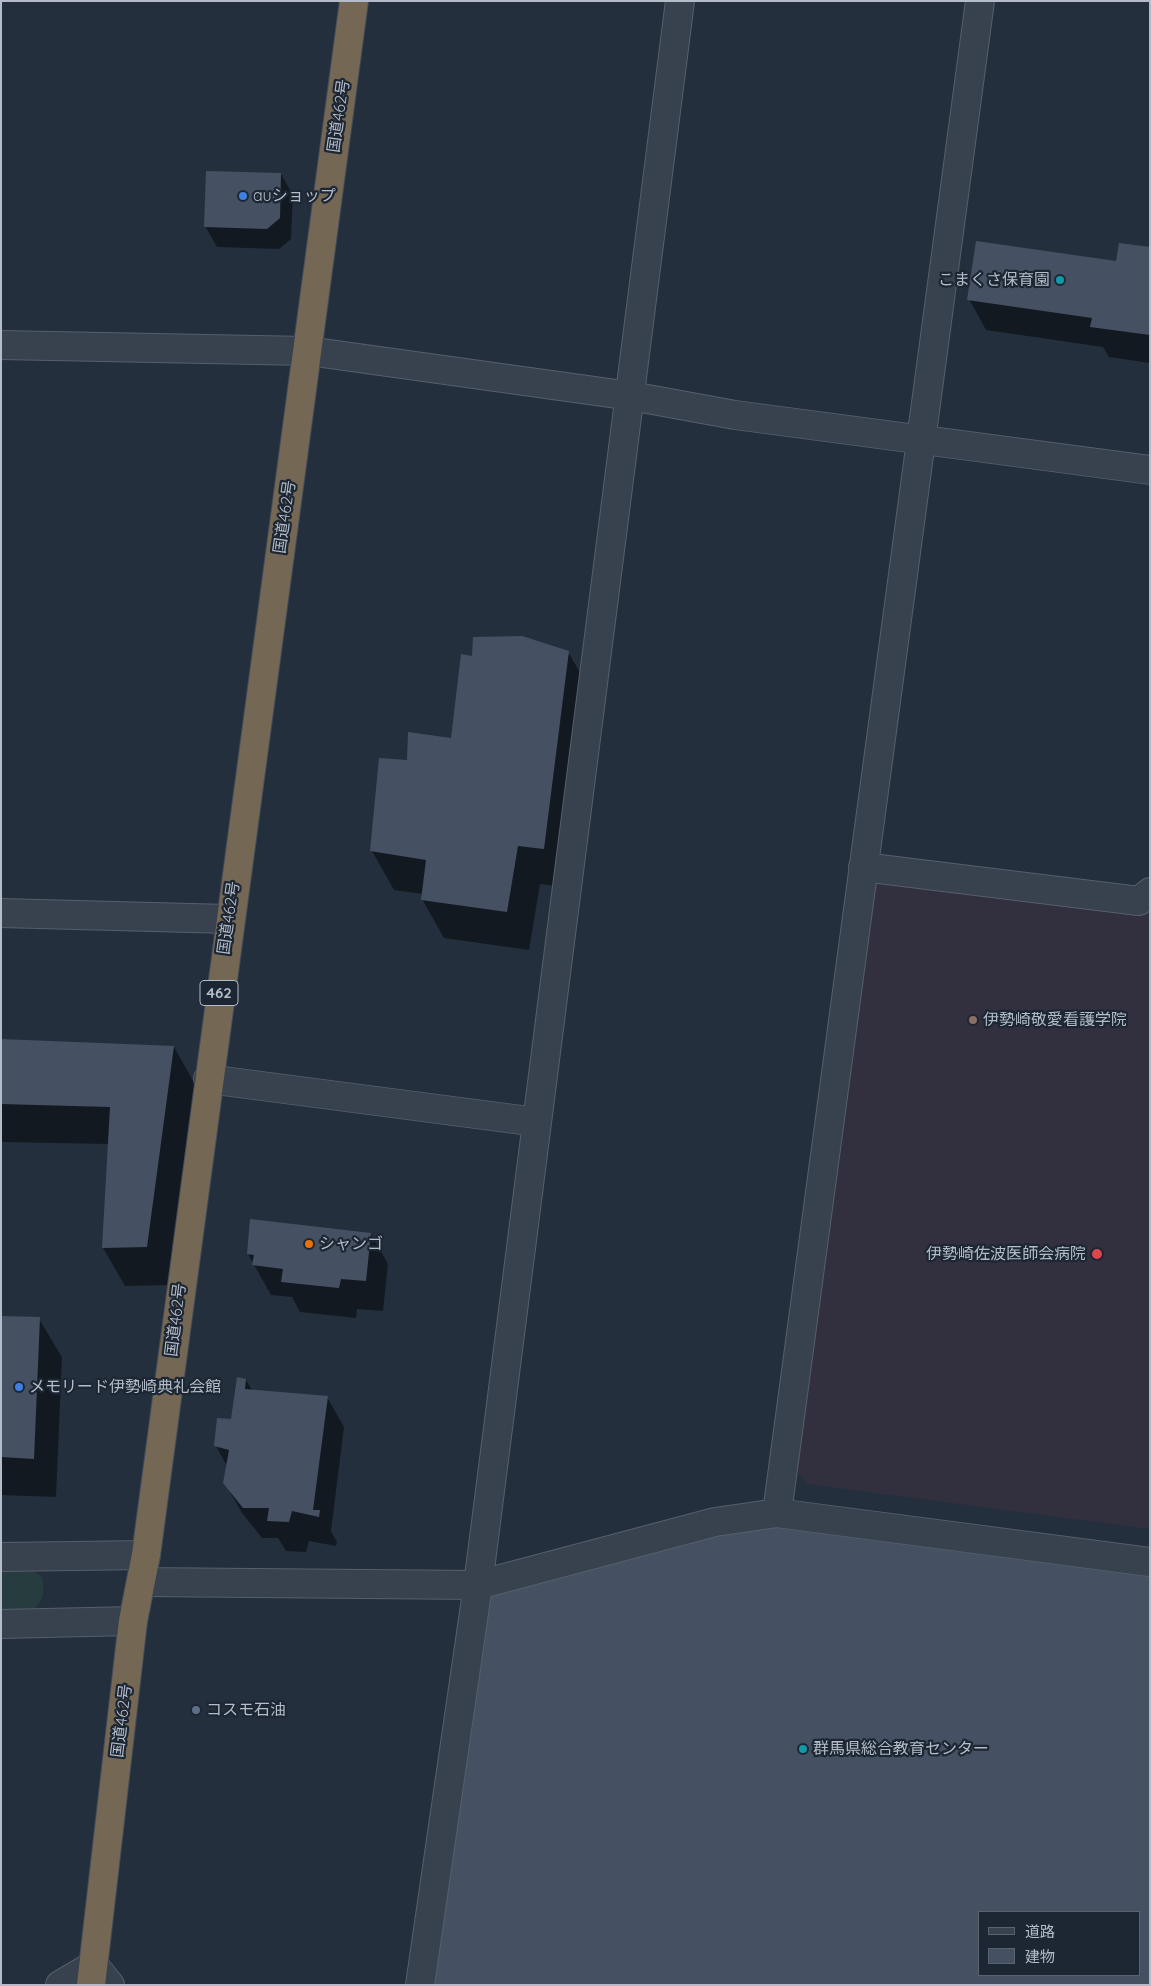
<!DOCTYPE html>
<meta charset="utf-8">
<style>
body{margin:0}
#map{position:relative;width:1151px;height:1986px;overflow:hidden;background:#242f3e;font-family:Quicksand,"Noto Sans JP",sans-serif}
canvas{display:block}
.frame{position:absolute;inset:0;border:2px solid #b4bcc9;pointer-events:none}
.legend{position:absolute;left:978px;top:1911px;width:162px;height:65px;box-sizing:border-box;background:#1d2633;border:1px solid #59626f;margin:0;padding:6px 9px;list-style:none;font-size:15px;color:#b4bcc9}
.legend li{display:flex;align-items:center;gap:10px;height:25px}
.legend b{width:25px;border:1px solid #59626f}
</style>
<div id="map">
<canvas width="1151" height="1986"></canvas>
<div class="frame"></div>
<ul class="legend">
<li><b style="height:6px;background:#38414e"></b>道路</li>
<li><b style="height:14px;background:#455162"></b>建物</li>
</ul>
</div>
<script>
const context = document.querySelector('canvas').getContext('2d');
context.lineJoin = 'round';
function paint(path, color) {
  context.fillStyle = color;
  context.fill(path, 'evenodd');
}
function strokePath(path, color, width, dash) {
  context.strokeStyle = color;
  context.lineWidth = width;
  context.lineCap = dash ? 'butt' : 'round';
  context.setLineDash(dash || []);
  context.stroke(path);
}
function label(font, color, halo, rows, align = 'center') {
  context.font = font + ' Quicksand,"Noto Sans JP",sans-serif';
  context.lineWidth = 4.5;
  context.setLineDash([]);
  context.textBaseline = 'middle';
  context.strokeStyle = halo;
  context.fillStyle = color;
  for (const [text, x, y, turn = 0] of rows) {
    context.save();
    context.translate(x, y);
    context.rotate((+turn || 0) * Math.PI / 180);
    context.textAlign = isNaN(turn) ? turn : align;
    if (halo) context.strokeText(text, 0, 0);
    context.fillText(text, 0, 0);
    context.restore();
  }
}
paint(new Path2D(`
 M888,879L1150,904V1529L808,1484L793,1468L874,885Z`), '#32303f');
paint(new Path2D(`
 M27,1567L42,1577C45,1595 43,1601 30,1614H1V1568Z`), '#263c3f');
paint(new Path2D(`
 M281,174L293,195L291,239L279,249L217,247L205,226Z
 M1150,248V363L1109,357L1103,347L986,330L969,299L1117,262Z
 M568,652L591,691L566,887L540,884L529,950L444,938L422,899L423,894L394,890L372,851L409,761L452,740L473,657Z
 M1,1041L174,1047L196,1086L169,1285L125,1286L103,1248L109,1144L1,1142Z
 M251,1221L371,1234L388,1264L383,1311L357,1309L356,1318L300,1312L292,1297L271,1295L248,1254Z
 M1,1317L39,1319L62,1357L56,1497L1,1495Z
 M246,1380L252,1390L327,1397L344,1427L331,1531L337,1542L336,1546L309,1541L306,1552L286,1551L278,1538H262L242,1513L225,1483L227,1466L216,1446L232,1420Z
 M1150,1563V1985H425ZM980,1912H1140V1975H980Z`), '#0007');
paint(new Path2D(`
 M206,171L281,173L280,218L267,229L204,227Z
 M976,241L1116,261L1119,243L1150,247V335L1090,327L1092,318L967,300Z
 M522,636L569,651L544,849L518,846L507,912L421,900L426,860L370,851L379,758L407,760L408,732L451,738L461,654L472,656L473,637Z
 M1,1039L174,1046L147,1247L102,1248L110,1107L1,1104Z
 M250,1219L371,1233L366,1281L341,1279L339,1288L281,1282L283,1269L252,1265L254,1255L247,1254Z
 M1,1316L40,1317L34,1459L1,1457Z
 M237,1377L246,1379L245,1389L328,1396L313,1510H320L319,1517L292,1511L289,1522L267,1521L269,1508H243L223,1483L229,1450L214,1446L217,1418L231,1419Z
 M777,1513L1150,1562V1985H424L478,1585ZM980,1912H1140V1975H980Z`), '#455162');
const minor = new Path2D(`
 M1,345L308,351L631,396L735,415L1150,470
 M863,867L1139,901L1150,892
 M1,913L229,919
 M208,1079L537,1122
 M777,1513L980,1
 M1,1557L146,1555
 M141,1582L478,1585L715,1522L777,1513L1150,1562
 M1,1624L133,1621
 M60,1985L94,1965L110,1985
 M420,1985L478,1585L680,1`);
const highway = new Path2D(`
 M91,1985L133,1621L146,1555L354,1`);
strokePath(minor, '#565f6c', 30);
strokePath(highway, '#434c59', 30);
strokePath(minor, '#38414e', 28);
strokePath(highway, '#746855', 28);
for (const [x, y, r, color] of [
 [243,196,5,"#3f7fe0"],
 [1060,280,5,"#0f9aa8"],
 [973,1020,5,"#8d6e63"],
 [309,1244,5,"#e8710a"],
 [1097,1254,6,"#e0444e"],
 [19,1387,5,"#3f7fe0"],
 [196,1710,5,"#5c6f8a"],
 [803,1749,5,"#0f9aa8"]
]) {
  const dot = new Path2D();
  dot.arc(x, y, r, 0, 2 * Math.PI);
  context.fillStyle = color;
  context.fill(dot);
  strokePath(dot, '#1d2633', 2);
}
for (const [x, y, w] of [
 [219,993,38]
]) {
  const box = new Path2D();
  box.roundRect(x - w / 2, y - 12.5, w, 25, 4);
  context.fillStyle = '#1d2633';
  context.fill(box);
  strokePath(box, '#b4bcc9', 1);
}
label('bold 15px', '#b4bcc9', null, [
 ["462",219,993]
]);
label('16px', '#b4bcc9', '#1d2633', [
 ["国道462号",339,116,-82],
 ["国道462号",285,517,-82],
 ["国道462号",229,918,-82],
 ["国道462号",176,1320,-83],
 ["国道462号",122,1721,-83]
]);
label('16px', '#b4bcc9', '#1d2633', [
 ["auショップ",253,196],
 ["こまくさ保育園",1050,280,"right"],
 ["伊勢崎敬愛看護学院",983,1020],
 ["シャンゴ",319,1244],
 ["伊勢崎佐波医師会病院",1086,1254,"right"],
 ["メモリード伊勢崎典礼会館",29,1387],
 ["コスモ石油",206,1710],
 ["群馬県総合教育センター",813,1749]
], 'left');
</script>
